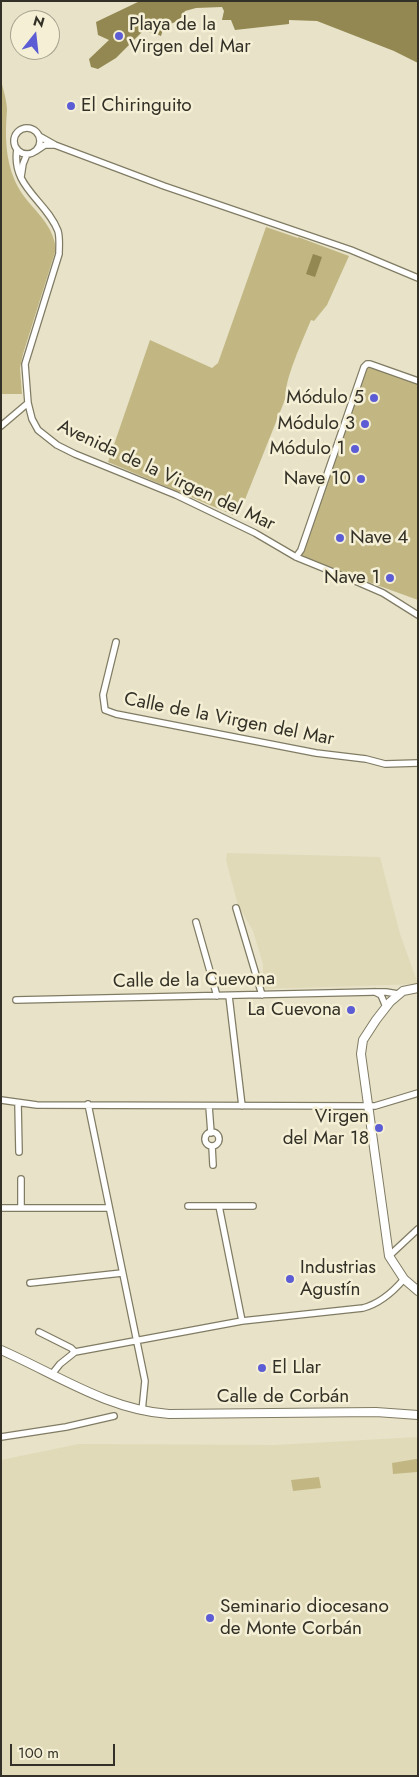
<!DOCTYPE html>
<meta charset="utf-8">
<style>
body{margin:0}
#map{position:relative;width:419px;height:1777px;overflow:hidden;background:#e7e2c8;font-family:Jost,sans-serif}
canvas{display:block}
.frame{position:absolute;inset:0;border:2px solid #333127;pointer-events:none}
.north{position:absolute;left:10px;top:10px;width:50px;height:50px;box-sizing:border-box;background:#f4efd5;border:1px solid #a7a38f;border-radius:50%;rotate:16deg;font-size:14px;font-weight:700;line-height:20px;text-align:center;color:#333127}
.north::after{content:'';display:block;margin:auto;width:18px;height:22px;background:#5c5dd5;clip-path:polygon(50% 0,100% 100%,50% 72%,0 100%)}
.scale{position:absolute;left:10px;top:1744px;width:105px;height:22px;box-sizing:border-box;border:2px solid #333127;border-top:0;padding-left:6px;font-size:15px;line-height:18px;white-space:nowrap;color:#333127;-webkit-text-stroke:4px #f4efd5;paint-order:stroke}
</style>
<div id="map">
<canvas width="419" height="1777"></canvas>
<div class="frame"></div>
<div class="north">N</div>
<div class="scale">100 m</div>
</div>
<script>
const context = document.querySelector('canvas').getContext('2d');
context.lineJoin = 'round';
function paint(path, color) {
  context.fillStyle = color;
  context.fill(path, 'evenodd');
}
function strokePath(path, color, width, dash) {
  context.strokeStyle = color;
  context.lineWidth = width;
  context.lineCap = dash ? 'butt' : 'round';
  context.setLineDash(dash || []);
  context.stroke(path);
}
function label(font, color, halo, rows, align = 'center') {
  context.font = font + ' Jost,sans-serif';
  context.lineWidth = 5;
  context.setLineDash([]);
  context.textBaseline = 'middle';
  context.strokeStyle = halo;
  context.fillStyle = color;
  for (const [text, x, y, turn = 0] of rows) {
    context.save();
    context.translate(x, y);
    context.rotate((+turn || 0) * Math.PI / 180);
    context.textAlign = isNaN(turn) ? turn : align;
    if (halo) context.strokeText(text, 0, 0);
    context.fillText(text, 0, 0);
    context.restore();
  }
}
paint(new Path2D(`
 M227,853L380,857L400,934L418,984L263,989V964L253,931L238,905L226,860Z
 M418,1437V1776H1V1460L79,1444L276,1445Z`), '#e0dab8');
paint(new Path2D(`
 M1,80C3,89 7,101 7,110C5,134 5,159 15,181C27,208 52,218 56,249L23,354L20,368L22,394H1Z
 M266,227L298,238V237L349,256L327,305L314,321L311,320C304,337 283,383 286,397L238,517L108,462L150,340L212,368L218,363Z
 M368,366L418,384V600L308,560L302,558L301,555Z
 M416,1459H418V1479L417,1472L393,1474L392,1463Z
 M319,1477L321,1488L293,1491L291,1480Z`), '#c2b783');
paint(new Path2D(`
 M140,1H418V63L394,51L317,21L289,20V24L235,30L231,20H222L224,11L222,7L196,8L185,11C181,21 174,23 164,26L161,36L154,33L143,31L116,58L98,69L91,67L89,59L109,40L98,35L96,22Z
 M313,254L322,257L315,277L306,274Z`), '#938851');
const minor = new Path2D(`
 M14 141a13 13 0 1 1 26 0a13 13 0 1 1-26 0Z
 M39,136L55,145L164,186L351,250L418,278
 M17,149C11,187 46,200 58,231C60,238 59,247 59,254L25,364L28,403L32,419L38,430L57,445L75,454L176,495L255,533L296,557L360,583L383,593L418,615
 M36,151L45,145H55
 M21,177L23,164L27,154
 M1,426L28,403
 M296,557L301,550L364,367L367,364H370L418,381
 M116,642L103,695L105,710L116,714L316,753L366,759L385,764L418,763
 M236,908L262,995
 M196,922L217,996
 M375,992L381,995L386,1007
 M229,996L242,1106
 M16,1000L373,992H386L398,994
 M1,1100L37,1105L365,1106H375L418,1093
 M18,1103L19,1152
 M88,1104L145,1381L142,1411
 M209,1106L211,1133
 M205 1139a7 7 0 1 1 14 0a7 7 0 1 1-14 0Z
 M212,1146L213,1165
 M21,1179V1208
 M188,1206H253
 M219,1206L242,1321
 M1,1208H108
 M389,1256L418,1229
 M30,1283L122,1273
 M39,1332L71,1348L75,1352
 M52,1374L60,1364L75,1352L242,1321L363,1308C378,1304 393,1292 404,1279
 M1,1437L66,1427L114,1416`);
const secondary = new Path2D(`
 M418,988L403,991L390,1002L376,1020L363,1040L361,1054L389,1256L404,1279L418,1291
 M1,1350C56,1374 108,1410 169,1414L376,1412L418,1415`);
strokePath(minor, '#807c64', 8);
strokePath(secondary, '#807c64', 10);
strokePath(minor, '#fff', 5.5);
strokePath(secondary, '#fff', 8);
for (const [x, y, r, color] of [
 [119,36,5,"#5c5dd5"],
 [71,106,5,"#5c5dd5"],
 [374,398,5,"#5c5dd5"],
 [365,424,5,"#5c5dd5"],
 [355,449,5,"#5c5dd5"],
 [361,479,5,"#5c5dd5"],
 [340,538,5,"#5c5dd5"],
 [390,578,5,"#5c5dd5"],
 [351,1010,5,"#5c5dd5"],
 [379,1128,5,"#5c5dd5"],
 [290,1279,5,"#5c5dd5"],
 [262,1368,5,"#5c5dd5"],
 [210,1618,5,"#5c5dd5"]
]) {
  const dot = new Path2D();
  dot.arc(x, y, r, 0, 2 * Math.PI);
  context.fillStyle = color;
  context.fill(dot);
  strokePath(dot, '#f4efd5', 2);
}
label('19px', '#333127', '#f4efd5', [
 ["Playa de la",129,25,"left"],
 ["Virgen del Mar",129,47,"left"],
 ["El Chiringuito",81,106,"left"],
 ["Módulo 5",364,398],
 ["Módulo 3",355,424],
 ["Módulo 1",345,449],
 ["Nave 10",351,479],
 ["Nave 4",350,538,"left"],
 ["Nave 1",380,578],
 ["La Cuevona",341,1010],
 ["Virgen",369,1117],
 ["del Mar 18",369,1139],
 ["Industrias",300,1268,"left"],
 ["Agustín",300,1290,"left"],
 ["El Llar",272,1368,"left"],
 ["Seminario diocesano",220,1607,"left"],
 ["de Monte Corbán",220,1629,"left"]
], 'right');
label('19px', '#333127', '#f4efd5', [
 ["Avenida de la Virgen del Mar",166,476,25],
 ["Calle de la Virgen del Mar",229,720,11],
 ["Calle de la Cuevona",194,981,-1],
 ["Calle de Corbán",283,1397]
]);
</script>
